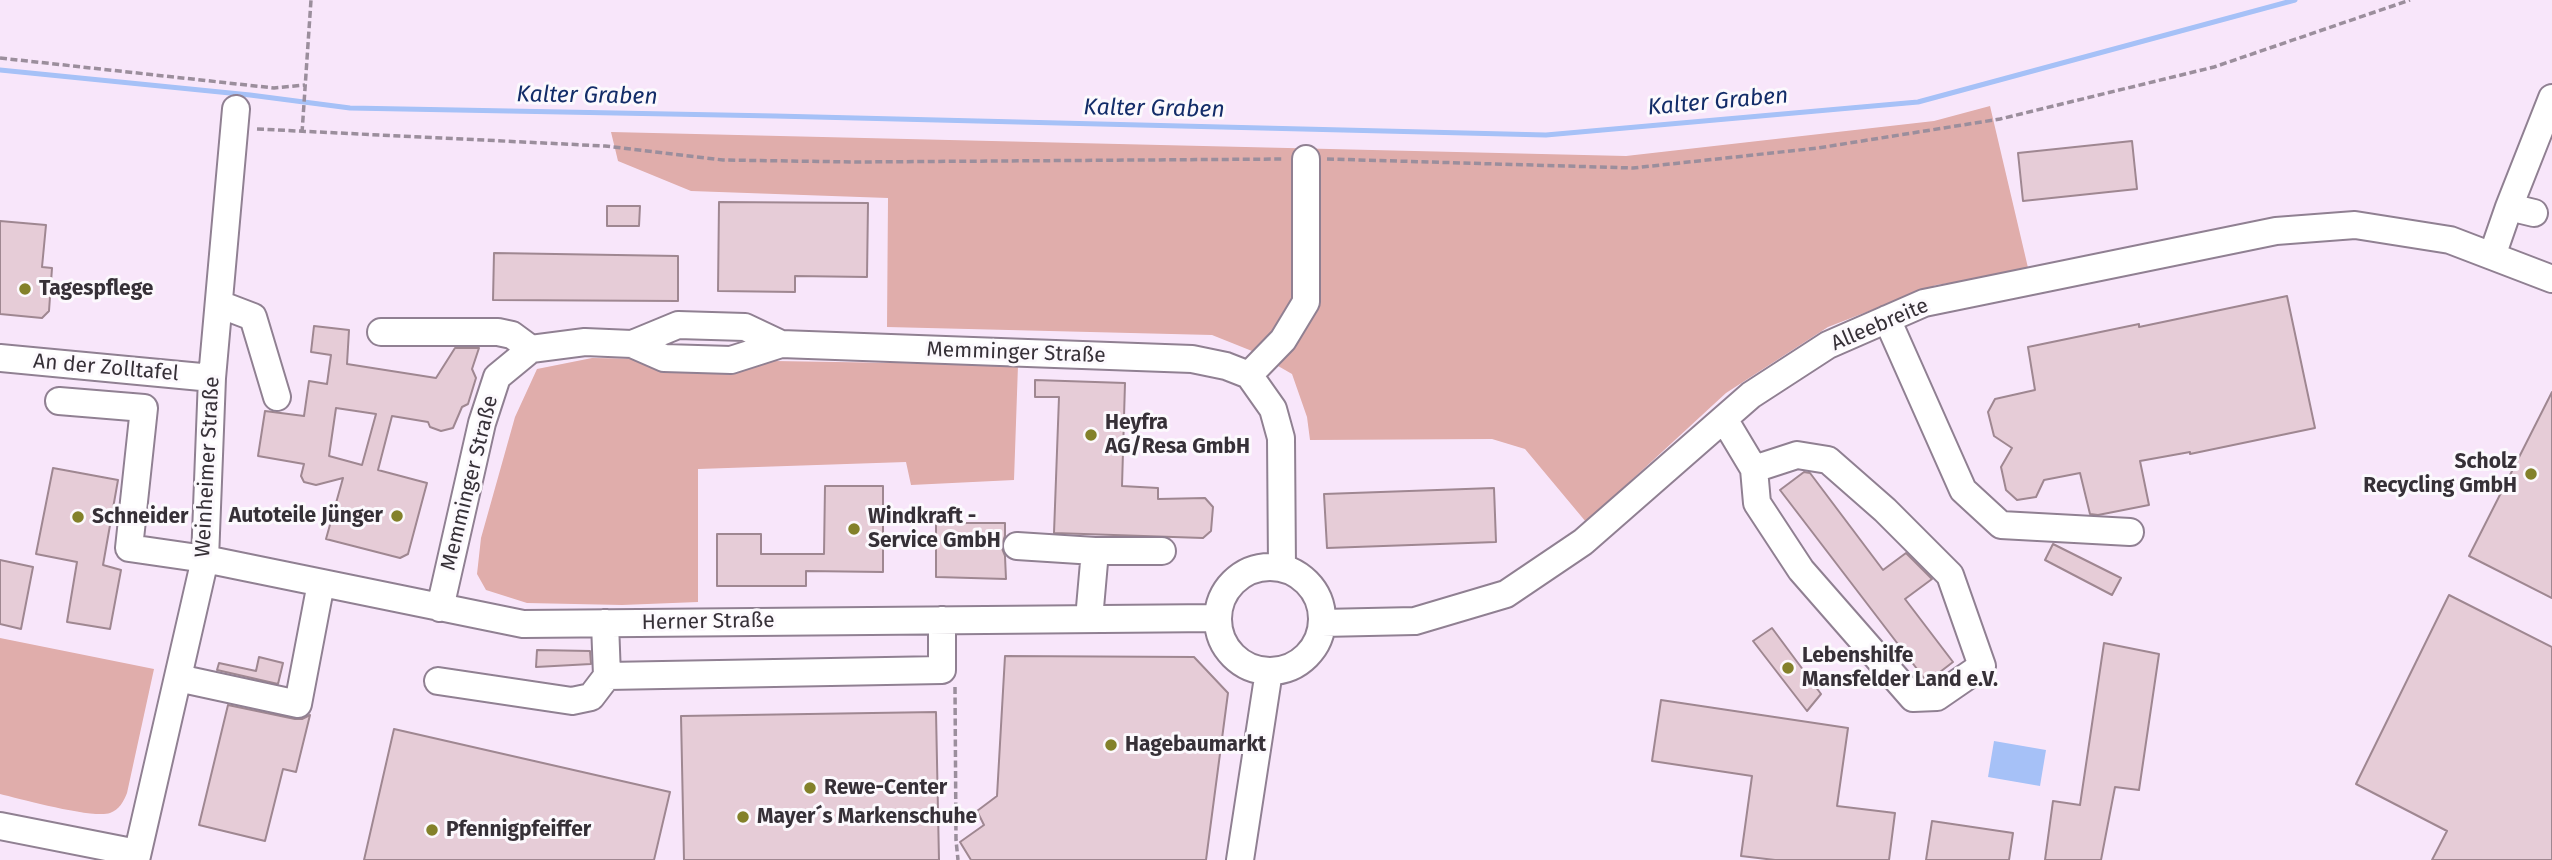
<!DOCTYPE html>
<meta charset="utf-8">
<style>
body{margin:0}
canvas{display:block;background:#f8e6fa}
</style>
<canvas width="2552" height="860"></canvas>
<script>
const context = document.querySelector('canvas').getContext('2d');
context.lineJoin = 'round';
function paint(path, color) {
  context.fillStyle = color;
  context.fill(path, 'evenodd');
}
function strokePath(path, color, width, dash) {
  context.strokeStyle = color;
  context.lineWidth = width;
  context.lineCap = dash ? 'butt' : 'round';
  context.setLineDash(dash || []);
  context.stroke(path);
}
function label(font, color, halo, rows, align = 'center') {
  context.font = font + ' "Fira Sans",sans-serif';
  context.lineWidth = 6;
  context.setLineDash([]);
  context.textBaseline = 'middle';
  context.strokeStyle = halo;
  context.fillStyle = color;
  for (const [text, x, y, turn = 0] of rows) {
    context.save();
    context.translate(x, y);
    context.rotate((+turn || 0) * Math.PI / 180);
    context.textAlign = isNaN(turn) ? turn : align;
    if (halo) context.strokeText(text, 0, 0);
    context.fillText(text, 0, 0);
    context.restore();
  }
}
paint(new Path2D(`
 M1990,106L2029,272L1936,285L1828,327L1726,393L1586,522L1525,449L1492,439L1310,440L1307,417L1292,374L1252,351L1212,335L887,327L888,198L691,191L618,161L611,132L1626,156L1934,121Z
 M592,358L1018,365L1014,480L911,485L906,462L698,469V602L622,605L527,603L486,590L477,574L481,538L515,417L537,369Z
 M0,638L154,669L127,793C124,801 119,810 110,813C94,819 20,799 0,794Z`), '#e0adab');
paint(new Path2D(`
 M1994,741L2046,750L2040,786L1988,777Z`), '#a6c1f7');
strokePath(new Path2D(`
 M0,70L250,95L350,108L775,116L1546,135L1918,102L2295,0`), '#a6c1f7', 5);
const building = new Path2D(`
 M2132,141L2137,189L2023,201L2018,153Z
 M719,202L868,203L867,277L795,276V292L718,291Z
 M607,206H640L639,226H607Z
 M0,221L46,225L42,267L52,268L49,311L42,318L0,314Z
 M494,253L678,256V301L493,300Z
 M2287,296L2315,428L2190,454V452L2140,461L2149,505L2098,515L2090,514L2080,473L2044,480L2036,497L2017,500L2006,490L2001,467L2012,448L1994,436L1988,412L1995,399L2035,390L2028,347L2139,324V327Z
 M314,326L349,330L347,364L436,378L455,348H479L472,369L476,378L468,404L462,407L453,428L441,431L430,427L428,422L392,416L378,470L427,483L408,554L400,558L326,539L343,478L316,485L304,482L301,476L304,464L258,456L265,411L304,416L309,381L327,384L331,355L311,352ZM336,408L376,414L362,465L329,456Z
 M1035,380L1125,383L1122,486L1158,488V499L1205,498L1213,507L1211,531L1203,538L1054,533L1059,397H1035Z
 M2552,392V598L2469,556Z
 M53,468L118,480L103,565L121,570L110,629L67,622L77,562L36,554Z
 M1804,472L1810,473L1883,570L1906,553L1932,579L1905,599L1953,662L1927,682L1780,490Z
 M825,486H883V572L806,571V586H717V534H761V554H824Z
 M1494,488L1496,542L1327,548L1324,494Z
 M936,523H1005V536L1001,546L1005,556L1006,579L936,577Z
 M2053,544L2121,578L2112,595L2045,560Z
 M0,560L33,567L21,629L0,624Z
 M2449,595L2552,647V860H2432L2447,831L2356,784Z
 M1772,628L1821,694L1807,711L1753,641Z
 M2104,643L2159,654L2139,790L2115,787L2101,860H2045L2053,801L2080,805Z
 M537,650L590,651L591,664L536,667Z
 M1005,656L1194,657L1228,693L1206,860H971L960,842L984,825L977,811L997,796Z
 M259,657L283,663L278,684L217,670L219,663L256,671Z
 M1661,700L1848,728L1837,806L1895,813L1889,860H1775L1741,856L1752,776L1652,761Z
 M228,705L295,719H302L310,715L296,772L283,769L265,841L199,825Z
 M936,712L939,860H684L681,716Z
 M394,729L670,792L654,860H364Z
 M1932,821L2013,833L2009,860H1926Z`);
paint(building, '#e6ccd7');
strokePath(building, '#9f8791', 2);
const minor = new Path2D(`
 M2509,207L2552,98
 M2492,256L2509,207L2534,213
 M219,304L253,317L277,397
 M1887,319L1963,490L2001,525L2130,532
 M381,332H498L512,335L531,349
 M632,344L678,325L745,327L781,344
 M0,358L212,378
 M1249,375L1283,340L1306,302V159
 M59,401L144,408L129,548L205,559L523,624L1217,618
 M1724,419L1754,469L1757,503L1801,570L1913,698L1937,697L1982,666L1950,575L1885,510L1828,460L1797,455L1754,469
 M1017,546L1095,551L1089,619
 M1095,551H1162
 M1218 619a52 52 0 1 1 104 0a52 52 0 1 1-104 0Z
 M440,608L482,423L497,377L531,349L585,342L632,344L664,358L731,360L781,344L1192,359L1226,366L1249,375L1273,409L1281,438L1282,568
 M605,623L607,676L942,670V620
 M1322,623L1415,621L1506,594L1583,542L1751,395L1828,345L1924,303L2276,231L2355,225L2450,240L2552,279
 M178,678L298,704L321,583
 M438,681L572,701L591,697L607,676
 M0,826L137,853
 M136,860L205,559L212,378L236,109
 M1240,860L1269,671`);
strokePath(minor, '#908092', 30);
strokePath(new Path2D(`
 M0,58L274,88L305,85
 M257,129L605,146L723,160L856,162L1284,159
 M302,133L311,0
 M1327,159L1633,168L1818,148L2000,119L2214,67L2410,0
 M955,687L956,840L958,860`), '#9b8e9c', 3.5, [7, 3.5]);
strokePath(minor, '#fff', 26);
for (const [x, y, r, color] of [
 [25,289,7,"#83812a"],
 [1091,435,7,"#83812a"],
 [2531,474,7,"#83812a"],
 [397,516,7,"#83812a"],
 [78,517,7,"#83812a"],
 [854,529,7,"#83812a"],
 [1788,668,7,"#83812a"],
 [1111,745,7,"#83812a"],
 [810,788,7,"#83812a"],
 [743,817,7,"#83812a"],
 [432,830,7,"#83812a"]
]) {
  const dot = new Path2D();
  dot.arc(x, y, r, 0, 2 * Math.PI);
  context.fillStyle = color;
  context.fill(dot);
  strokePath(dot, '#fcf9fd', 2.5);
}
label('bold 21px', '#363037', '#fcf9fd', [
 ["Tagespflege",39,289],
 ["Heyfra",1105,423],
 ["AG/Resa GmbH",1105,447],
 ["Scholz",2517,462,"right"],
 ["Recycling GmbH",2517,486,"right"],
 ["Autoteile Jünger",383,516,"right"],
 ["Schneider",92,517],
 ["Windkraft -",868,517],
 ["Service GmbH",868,541],
 ["Lebenshilfe",1802,656],
 ["Mansfelder Land e.V.",1802,680],
 ["Hagebaumarkt",1125,745],
 ["Rewe-Center",824,788],
 ["Mayer´s Markenschuhe",757,817],
 ["Pfennigpfeiffer",446,830]
], 'left');
label('21px', '#363037', '#fcf9fd', [
 ["Alleebreite",1880,325,-23],
 ["Memminger Straße",1016,353,2],
 ["An der Zolltafel",106,368,5],
 ["Weinheimer Straße",208,467,-87],
 ["Memminger Straße",470,483,-76],
 ["Herner Straße",708,622,-1]
]);
label('italic 23px', '#132d69', '#fcf9fd', [
 ["Kalter Graben",587,96,1],
 ["Kalter Graben",1718,102,-5],
 ["Kalter Graben",1154,109,1]
]);
</script>
